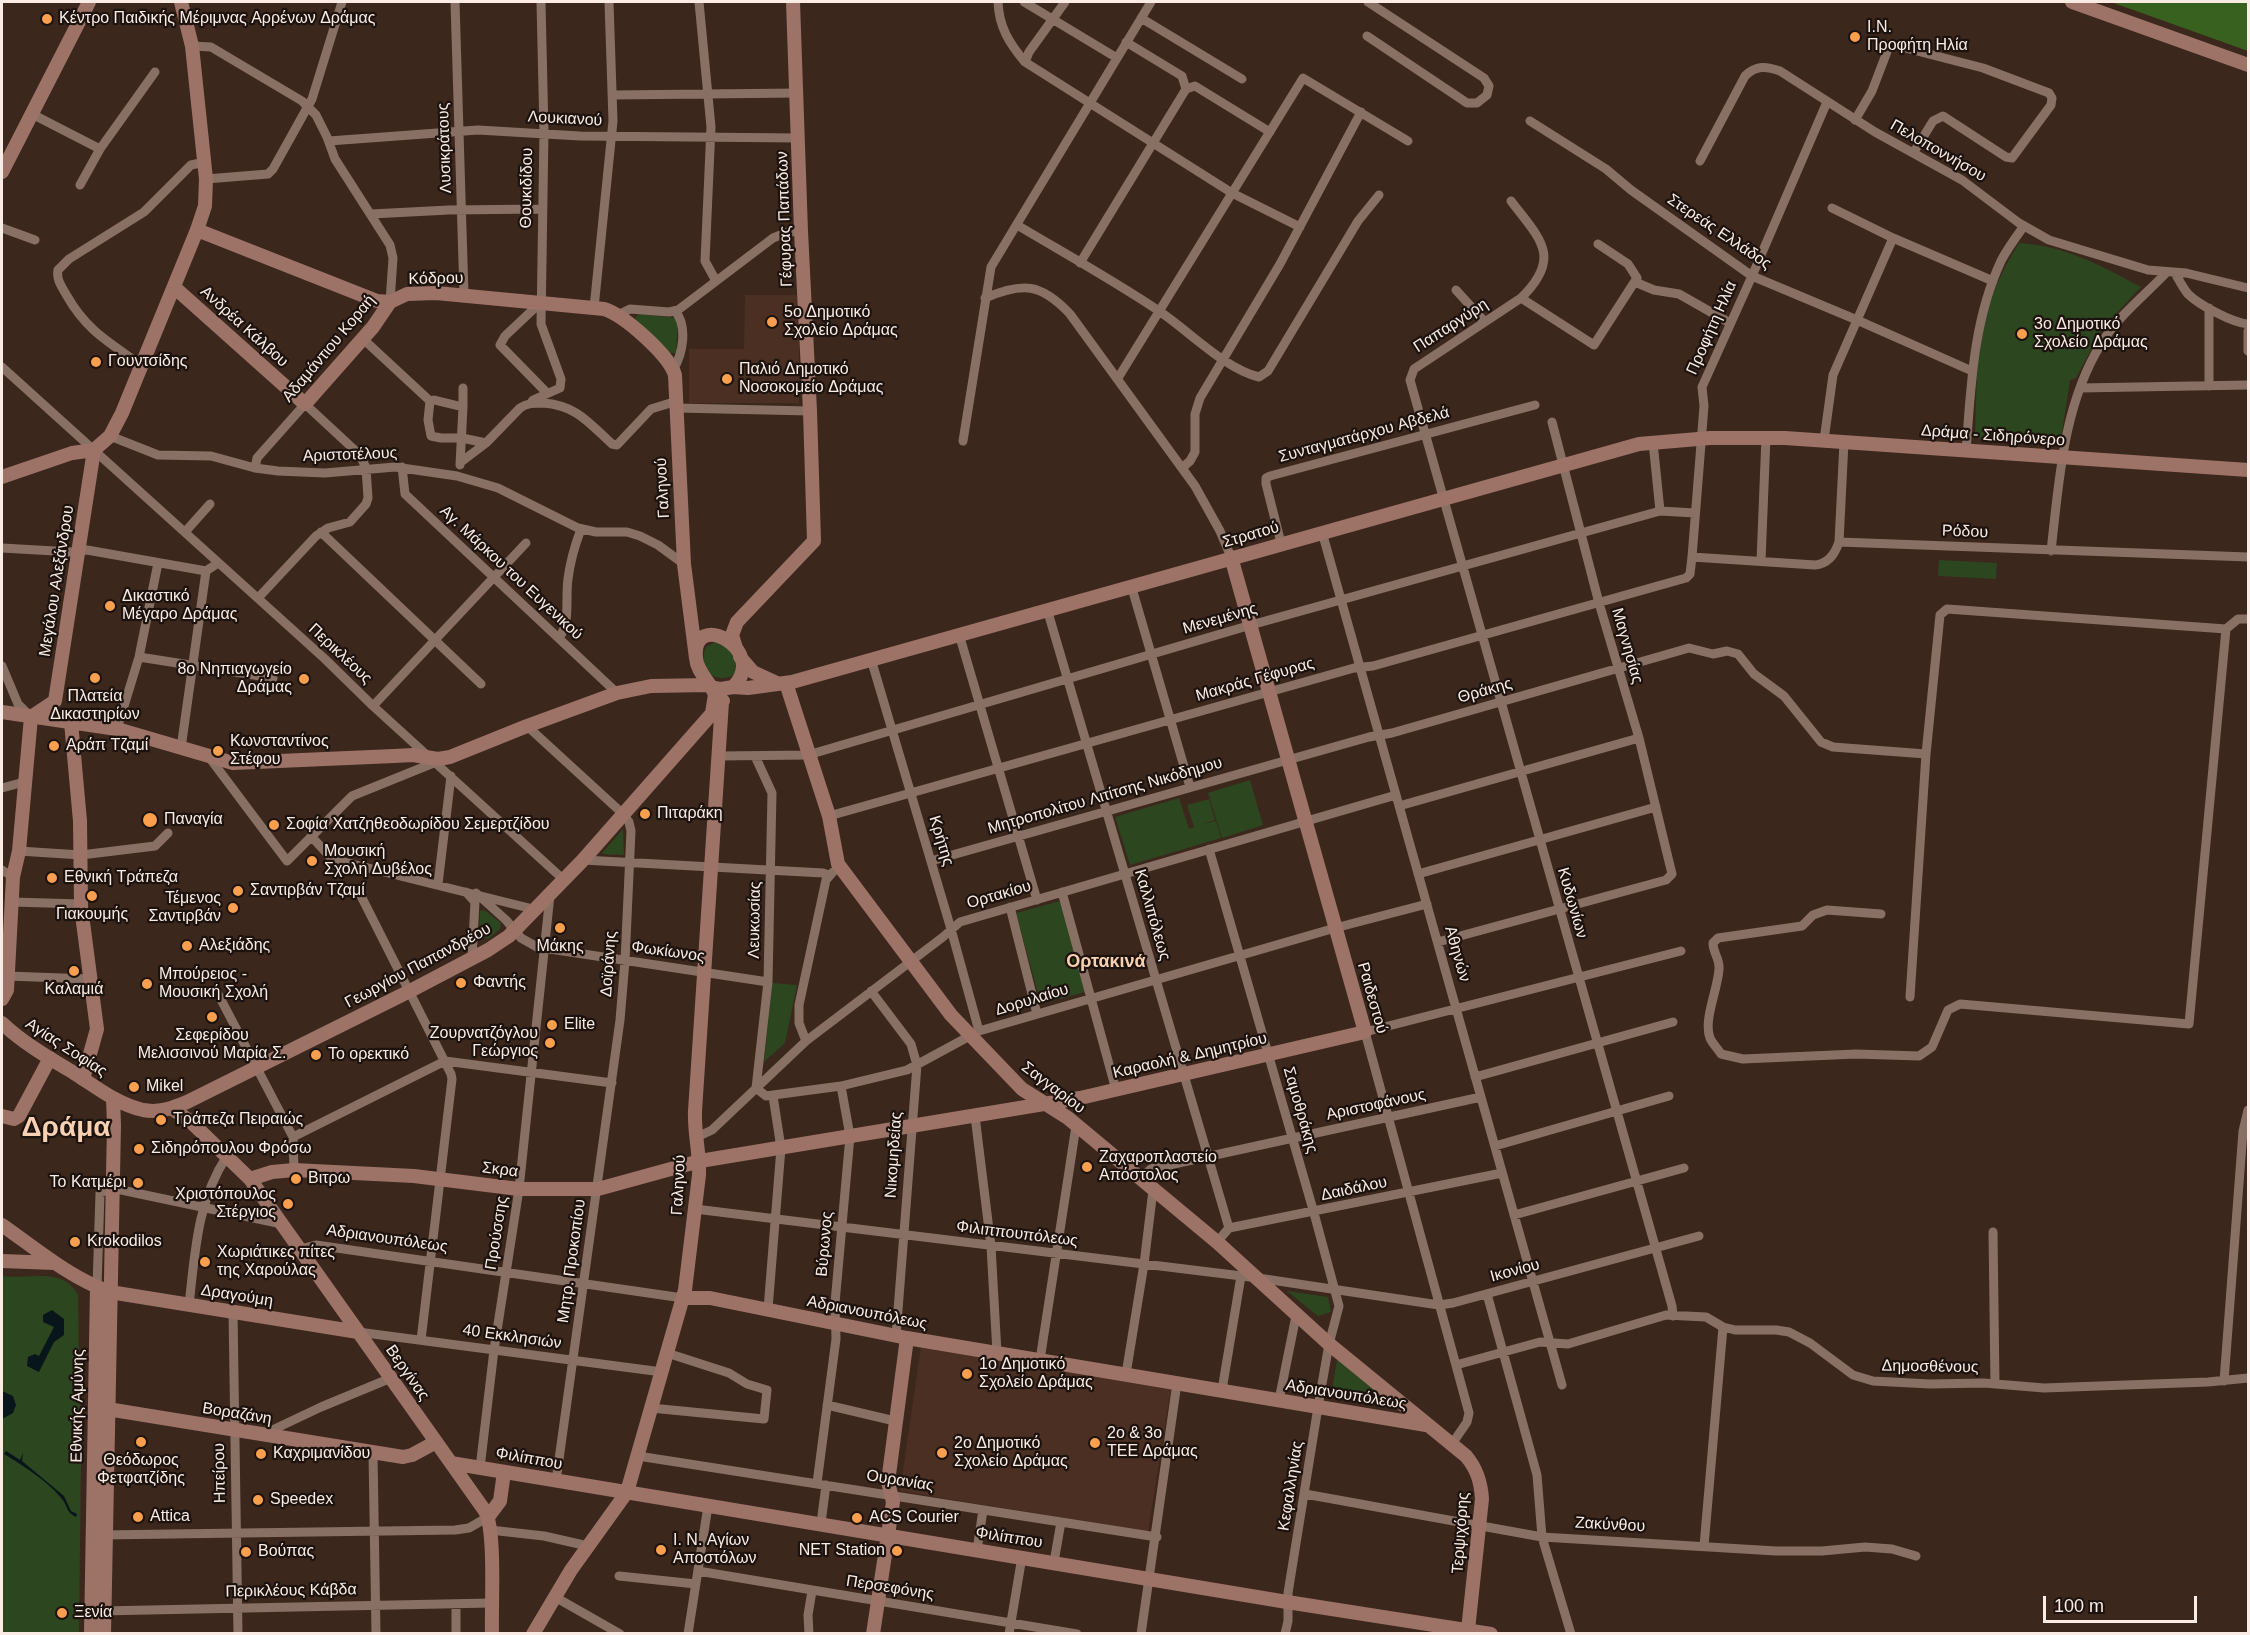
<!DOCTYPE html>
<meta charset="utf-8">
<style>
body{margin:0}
#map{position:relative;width:2250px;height:1635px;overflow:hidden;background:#3c271d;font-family:Arial,sans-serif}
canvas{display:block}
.frame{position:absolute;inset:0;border:3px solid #faece5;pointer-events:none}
.scale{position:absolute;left:2043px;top:1596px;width:154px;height:27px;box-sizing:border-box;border:3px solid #faece5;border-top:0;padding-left:8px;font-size:18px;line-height:21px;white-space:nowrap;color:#faece5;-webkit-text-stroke:4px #1c120e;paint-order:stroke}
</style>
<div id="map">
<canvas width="2250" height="1635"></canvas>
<div class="frame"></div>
<div class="scale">100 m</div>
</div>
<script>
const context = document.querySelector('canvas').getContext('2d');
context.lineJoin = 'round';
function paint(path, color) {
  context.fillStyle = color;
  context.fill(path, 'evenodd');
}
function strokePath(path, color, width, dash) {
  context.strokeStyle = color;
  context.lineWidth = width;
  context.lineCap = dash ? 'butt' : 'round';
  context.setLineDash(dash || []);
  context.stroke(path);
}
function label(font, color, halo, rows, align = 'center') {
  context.font = font + ' Arial,sans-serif';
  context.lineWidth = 4.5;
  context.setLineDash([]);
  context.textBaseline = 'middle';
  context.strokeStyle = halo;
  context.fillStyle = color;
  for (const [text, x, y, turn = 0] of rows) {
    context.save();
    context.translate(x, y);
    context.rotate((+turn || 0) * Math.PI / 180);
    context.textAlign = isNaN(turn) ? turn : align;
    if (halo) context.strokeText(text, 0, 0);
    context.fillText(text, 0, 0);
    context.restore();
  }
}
paint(new Path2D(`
 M745,295H799V403H689V349H744Z
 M921,1346L1171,1388L1148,1532L900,1491Z`), '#4a2f22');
paint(new Path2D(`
 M2019,243C2066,246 2100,265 2141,287L2102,329L2076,378L2070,380L2060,445L1975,438C1976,409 1976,379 1979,350C1983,313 1999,274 2019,243Z
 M639,314L675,318L678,323L676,353H669L636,323L635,318Z
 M1939,560L1997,563L1996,579L1938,576Z
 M717,641C731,648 737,659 735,674C728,679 721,679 713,676C704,668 701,657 706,647Z
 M1250,780L1263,825L1222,838L1208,793Z
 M1179,798L1189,829L1194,827L1187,805L1209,799L1215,820L1203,824L1216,821L1221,838L1130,865L1115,817Z
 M623,829L624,855L604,854L602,853Z
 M1060,901L1085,992L1041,1004L1016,913Z
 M484,910L501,923L500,929L488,939L479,935L480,911Z
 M772,983L797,985L785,1043L764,1062Z
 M2,1276C28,1280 63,1266 78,1295L81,1460L79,1633L2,1634Z
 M1287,1291L1328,1297L1331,1312L1318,1316Z
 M1338,1355L1397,1407L1331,1395Z`), '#2c461f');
paint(new Path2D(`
 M2111,2H2248V51Z`), '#386120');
paint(new Path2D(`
 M52,1310L64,1319V1335L54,1342L39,1372L27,1366L28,1357L35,1354L39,1356L54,1327L43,1322V1315Z
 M2,1391L13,1396L16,1405L13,1413L2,1419Z
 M6,1451L20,1460L23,1453L22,1461L64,1496L71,1511L77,1514L76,1517C65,1511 69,1508 62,1499C50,1483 21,1464 4,1454Z`), '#08151a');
strokePath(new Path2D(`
 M455,2L464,294
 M699,2L711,127L705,261L716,281
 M998,2C999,27 1009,43 1025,62L1232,193L1300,227
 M1024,2L1117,58
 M1141,18L1242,79
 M1367,36L1467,103H1477L1487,95L1489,86L1484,78L1368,2
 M1126,42L1182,76L1186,89
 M192,46L211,47L302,101L316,115L327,137L335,159L390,245L393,258L390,302
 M1025,62L1029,52L1065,2
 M613,95L797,93
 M32,114L100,149
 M1855,120L1872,91L1890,44L1983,68L2049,93L2052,98L2051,105L2012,158L2006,157L1943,116L1933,121L1914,152
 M1530,121L1606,169L1631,190L1752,276L1857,320L1972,371
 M329,141L478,130L580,136L799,138
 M1700,161L1745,76C1756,65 1766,66 1780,71L1875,132L1962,180L2019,223L2049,240L2148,270L2186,273L2248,288
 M206,179L268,174L273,169L312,99L342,2
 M80,185L100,149L155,72
 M1511,201C1540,239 1563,257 1521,298L1414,369L1410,380L1672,1306L1673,1316
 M1832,208L1893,238L1993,281
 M371,214L449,210L542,209
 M1017,225C1064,253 1113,280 1159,311C1189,331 1225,369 1259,377L1268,371L1358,221L1379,195
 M2,228L35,240
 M1080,263L1186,89L1195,86L1270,132
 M2175,273C2179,280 2183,288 2188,294C2199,305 2233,323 2248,324
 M1635,282L1654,290L1679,294L1730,323
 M1456,290L1485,322
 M985,298C1023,282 1041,283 1070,314L1195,486L1220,531L1231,557
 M1521,298L1594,345L1637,278L1628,264L1598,244
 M540,303L505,336L500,345L547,393
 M594,308L613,121L609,2
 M618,315L630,309L669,312L678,310L773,238L788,232L801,231
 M2248,331V351
 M362,338L430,401L428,420L431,436L441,438H462L486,443
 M141,365C109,342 87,331 67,296C62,287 56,280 58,270L69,259L144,212L191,165L205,162
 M2,367L325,659L373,706L564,880
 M673,370C683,354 688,326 675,311
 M1118,378L1303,78L1408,141
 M2209,386V308
 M2080,388L2248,385
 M430,401L434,400L463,407V388
 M531,403L533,400L560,388L561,379L541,324L544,132L541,2
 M677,408L810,411
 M110,436L158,455L211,456L255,468L278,471L325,473L395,467L457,476L498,488L578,528L596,532H627L640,536L658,545L684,564
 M1824,440L1833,375L1893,238
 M963,441L991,267L1151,2
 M1653,442L1660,511
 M1966,451C1971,386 1973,321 2001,261C2007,249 2016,237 2024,226
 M461,462L486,443L520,408C527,403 534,403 543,403C576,405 589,423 612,444L617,445L651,409L677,401
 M460,465L463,407
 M402,467L405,494L617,693
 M255,468L257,458L305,404L360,455L366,468L368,498L366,504L350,522L328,528L316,536L258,598
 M1182,468L1190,461L1195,452V414L1200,398L1280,264L1361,112
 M185,532L210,504
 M321,532L481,684
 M1322,532L1562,1385
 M1839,542L2248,557
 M1281,543L1266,484V478L1270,476L1535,405
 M2,548L72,552L87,550L206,571L218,563
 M2051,551C2059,482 2063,405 2101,344C2117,317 2145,295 2166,273
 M1692,557L1815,565C1828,564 1835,554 1839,542L1844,442
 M1761,561L1766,437
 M1131,585L1190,787
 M1047,609L1229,1228
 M959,634L1037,900
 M559,638C571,622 565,599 568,579C570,562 575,545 581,529
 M139,657L273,678
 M871,659L951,929L979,1031
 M2,666L18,704L29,715
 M373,706L526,543
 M527,726L622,813L629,822L631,831L625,961L620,1020L556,1481
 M117,729L139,657L158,563
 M181,748L206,571
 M719,756L808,755L1251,625L1660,511L1695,513
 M755,756L772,793L768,982L756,1088L766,1096L841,1086L907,1070L979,1031L1335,928L1427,904
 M209,757L287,861L352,796L436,762
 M2,788L24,782
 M1399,806L1639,738
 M829,816L1354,668L1373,666L1686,578L1690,574L1692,557L1704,406L1702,387L1752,276L1827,102
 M311,836L332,859L537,910
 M1209,849L1314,1213L1339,1306L1329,1344L1318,1407L1288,1593V1621L1285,1634
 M19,851L81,855L155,846L168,833
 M583,860L823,873L829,875
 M931,861L1369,737L1392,733L1689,648L1713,654L1727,651L1738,654L1754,674L1784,696L1821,742L1833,747L1926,754
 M2,870L13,877
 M1418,874L1656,807
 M438,884L451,776
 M359,892L451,1074L452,1079L421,1340
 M466,892L475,902L472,958
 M1062,892L1116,1090
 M476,893L506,920L521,938L537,947L768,982
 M12,902L81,904
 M1010,907L1037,1014
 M1881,914L1827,910L1813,915L1802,926L1718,938L1713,943C1713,953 1720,959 1719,969C1718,989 1703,1020 1710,1038C1712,1043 1718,1049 1721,1054L1743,1059L1856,1054L1919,1056L1932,1047L1948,1010L1960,1004L2189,1024L2226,629
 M1438,942L1666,880L1672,874L1639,738L1599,603L1552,422
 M7,976L90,979
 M871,991L911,1044L917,1065L896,1336
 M217,992L293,1137L294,1170
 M1910,997L1926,754L1940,615L1947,609L2226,629L2238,619H2248
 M806,1041L799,1023V1005L826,880L833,872
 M1475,1077L1673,1022
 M975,1116L991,1246L997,1353
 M293,1137L445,1061L612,1083
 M697,1137L712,1130L806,1041L943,937L960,922L1396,795
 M1495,1146L1669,1096
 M1139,1179L1151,1169L1481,1097
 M695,1209L1258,1278L1439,1305L1453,1303L1699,1236
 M1514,1215L1684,1168
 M1993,1232L1995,1384
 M1217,1242L1229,1228L1502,1173
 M300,1249L316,1245L683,1298
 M97,1287L100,1193L112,1188L282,1224
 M1487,1294L1537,1475L1542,1537L1571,1634
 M189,1305C195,1253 197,1201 227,1156
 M768,1309L781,1148L773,1096
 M233,1312L238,1634
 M358,1332L662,1372
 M1040,1360L1076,1126
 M1456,1365L1540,1342L1568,1344L1666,1315L1706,1317L1723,1327L1735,1330H1776L1789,1332L1810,1343L1853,1375L1873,1381L1930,1384L1984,1383L2044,1388L2208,1382L2248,1378
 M1126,1374L1144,1264L1153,1190
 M2224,1381L2243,1131L2248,1110
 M1222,1390L1241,1276
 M1279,1400L1296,1316
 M827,1405L895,1421
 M651,1408L764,1419L767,1390L747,1384L729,1373L667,1353
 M264,1434L321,1407L391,1378
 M1452,1444L1467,1422L1469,1413L1365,1032L1681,951
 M373,1453L376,1634
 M638,1456L1157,1537
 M480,1468L494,1350L519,1189L550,895
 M817,1483L836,1339L835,1303L850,1136L841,1086
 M1305,1494L1542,1537L1776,1551H1822L1865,1547L1892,1549L1916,1556
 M821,1523L826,1485
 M490,1530L544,1536L588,1546
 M101,1535L455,1530L469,1528L488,1517
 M1704,1546L1723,1327
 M977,1550L983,1510
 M1054,1562L1061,1522
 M698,1571L1077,1634
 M619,1576L696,1584
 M555,1597L620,1634
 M456,1604V1634
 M100,1611L491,1603
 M688,1634L708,1506
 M809,1634L808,1615L812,1591
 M1009,1634L1022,1557
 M1141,1634L1177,1383`), '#897064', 9);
strokePath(new Path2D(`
 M2072,2L2248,65
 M2,172L89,2
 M197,230L377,301L390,302L407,294L436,293L604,309C624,315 669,355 675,375L684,564L696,658
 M174,287L305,404L373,327L390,302
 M2,477L72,453L94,450
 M736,648L732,635L737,622L814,541L810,411L801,231L793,2
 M740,657L753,672L777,683
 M786,683L829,816L838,864L951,1015L1022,1089L1068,1118L1217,1242L1329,1344L1466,1456C1477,1469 1481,1482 1482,1499L1468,1630
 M711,687L721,689L733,687C770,651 691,607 696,658C697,673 711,682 715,695L712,713
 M733,687L748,688L792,682L1639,444L1710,438H1785L2248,470
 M2,712L117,729L233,763L394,756L413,755L438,759L450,757L527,726L617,693L651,686L709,685
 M71,722L80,821L81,907L97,1029L83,1079
 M2,999L7,990L13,877L19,851L31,717L55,701L94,450L110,436L122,413L197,230L205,206L206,179L192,46L181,2
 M2,1023C23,1043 49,1058 74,1073C96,1087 117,1104 143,1110C159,1113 173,1108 187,1102L410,991L488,950L509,936L583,860L723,701
 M171,1108L190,1121L250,1179L485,1511C496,1530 491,1607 492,1634
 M2,1116L14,1119L19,1116L50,1058
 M250,1179L272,1172L294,1170L414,1176L519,1189H598L700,1161L1080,1098L1365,1032L1231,557
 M2,1225C35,1248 70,1278 110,1292L358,1332
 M2,1261L55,1263
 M683,1298H710L907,1338L1426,1425
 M95,1407L403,1457L412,1455L436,1442
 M451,1463L1287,1602L1491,1634
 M488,1517L500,1501L504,1472
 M91,1634L97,1287
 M104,1634L114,1125L113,1099
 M533,1634L571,1570L627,1492L685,1290L699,1175C700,1153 694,1133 695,1111C704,975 714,839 722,702
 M873,1634L893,1502L888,1482L907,1338`), '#9e7367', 14);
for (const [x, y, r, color] of [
 [47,19,6,"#fa9f4e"],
 [1855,37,6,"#fa9f4e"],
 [772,322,6,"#fa9f4e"],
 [2022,334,6,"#fa9f4e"],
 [96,362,6,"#fa9f4e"],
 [727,379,6,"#fa9f4e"],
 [110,606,6,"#fa9f4e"],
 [95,678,6,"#fa9f4e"],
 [304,679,6,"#fa9f4e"],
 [54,746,6,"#fa9f4e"],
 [218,751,6,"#fa9f4e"],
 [645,814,6,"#fa9f4e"],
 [150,820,8,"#fa9f4e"],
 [274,825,6,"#fa9f4e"],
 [312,861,6,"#fa9f4e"],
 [52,878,6,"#fa9f4e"],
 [238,891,6,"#fa9f4e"],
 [92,896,6,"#fa9f4e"],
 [233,908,6,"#fa9f4e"],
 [560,928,6,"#fa9f4e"],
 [187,946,6,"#fa9f4e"],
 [74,971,6,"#fa9f4e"],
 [461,983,6,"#fa9f4e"],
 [147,984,6,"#fa9f4e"],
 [212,1017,6,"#fa9f4e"],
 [552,1025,6,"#fa9f4e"],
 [550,1043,6,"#fa9f4e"],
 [316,1055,6,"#fa9f4e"],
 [134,1087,6,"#fa9f4e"],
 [161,1120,6,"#fa9f4e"],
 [139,1149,6,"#fa9f4e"],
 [1087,1167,6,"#fa9f4e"],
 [296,1179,6,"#fa9f4e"],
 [138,1183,6,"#fa9f4e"],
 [288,1204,6,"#fa9f4e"],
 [75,1242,6,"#fa9f4e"],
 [205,1262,6,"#fa9f4e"],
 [967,1374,6,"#fa9f4e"],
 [141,1442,6,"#fa9f4e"],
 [1095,1443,6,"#fa9f4e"],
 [942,1453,6,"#fa9f4e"],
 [261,1454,6,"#fa9f4e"],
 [258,1500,6,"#fa9f4e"],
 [138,1517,6,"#fa9f4e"],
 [857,1518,6,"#fa9f4e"],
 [661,1550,6,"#fa9f4e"],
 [897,1551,6,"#fa9f4e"],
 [246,1552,6,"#fa9f4e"],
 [62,1613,6,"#fa9f4e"]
]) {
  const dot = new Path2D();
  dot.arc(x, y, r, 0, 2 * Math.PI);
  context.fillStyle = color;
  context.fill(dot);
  strokePath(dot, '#1c120e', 2);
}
label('16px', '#faece5', '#1c120e', [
 ["Κέντρο Παιδικής Μέριμνας Αρρένων Δράμας",59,19],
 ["Ι.Ν.",1867,28],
 ["Προφήτη Ηλία",1867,46],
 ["5ο Δημοτικό",784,313],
 ["Σχολείο Δράμας",784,331],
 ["3ο Δημοτικό",2034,325],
 ["Σχολείο Δράμας",2034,343],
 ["Γουντσίδης",108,362],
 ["Παλιό Δημοτικό",739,370],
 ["Νοσοκομείο Δράμας",739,388],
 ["Δικαστικό",122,597],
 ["Μέγαρο Δράμας",122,615],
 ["8ο Νηπιαγωγείο",292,670,"right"],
 ["Δράμας",292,688,"right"],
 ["Πλατεία",95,697,"center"],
 ["Δικαστηρίων",95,715,"center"],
 ["Κωνσταντίνος",230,742],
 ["Στέφου",230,760],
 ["Αράπ Τζαμί",66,746],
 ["Πιταράκη",657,814],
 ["Παναγία",164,820],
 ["Σοφία Χατζηθεοδωρίδου Σεμερτζίδου",286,825],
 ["Μουσική",324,852],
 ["Σχολή Δυβέλος",324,870],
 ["Εθνική Τράπεζα",64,878],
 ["Σαντιρβάν Τζαμί",250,891],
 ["Τέμενος",221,899,"right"],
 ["Σαντιρβάν",221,917,"right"],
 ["Γιακουμής",92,915,"center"],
 ["Αλεξιάδης",199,946],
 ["Μάκης",560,947,"center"],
 ["Μπούρειος -",159,975],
 ["Μουσική Σχολή",159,993],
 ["Φαντής",473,983],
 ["Καλαμιά",74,990,"center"],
 ["Elite",564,1025],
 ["Ζουρνατζόγλου",538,1034,"right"],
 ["Γεώργιος",538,1052,"right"],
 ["Σεφερίδου",212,1036,"center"],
 ["Μελισσινού Μαρία Σ.",212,1054,"center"],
 ["Το ορεκτικό",328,1055],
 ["Mikel",146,1087],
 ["Τράπεζα Πειραιώς",173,1120],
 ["Σιδηρόπουλου Φρόσω",151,1149],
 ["Ζαχαροπλαστείο",1099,1158],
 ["Απόστολος",1099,1176],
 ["Βιτρω",308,1179],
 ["Το Κατμέρι",126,1183,"right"],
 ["Χριστόπουλος",276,1195,"right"],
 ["Στέργιος",276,1213,"right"],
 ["Krokodilos",87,1242],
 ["Χωριάτικες πίτες",217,1253],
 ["της Χαρούλας",217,1271],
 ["1ο Δημοτικό",979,1365],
 ["Σχολείο Δράμας",979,1383],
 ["2ο & 3ο",1107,1434],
 ["ΤΕΕ Δράμας",1107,1452],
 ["2ο Δημοτικό",954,1444],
 ["Σχολείο Δράμας",954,1462],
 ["Καχριμανίδου",273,1454],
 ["Θεόδωρος",141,1461,"center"],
 ["Φετφατζίδης",141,1479,"center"],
 ["Speedex",270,1500],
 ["Attica",150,1517],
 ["ACS Courier",869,1518],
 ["Ι. Ν. Αγίων",673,1541],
 ["Αποστόλων",673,1559],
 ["NET Station",885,1551,"right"],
 ["Βούπας",258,1552],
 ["Ξενία",74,1613]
], 'left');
label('16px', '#faece5', '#1c120e', [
 ["Λουκιανού",565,119,3],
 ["Λυσικράτους",445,148,-92],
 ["Πελοποννήσου",1938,151,30],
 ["Θουκιδίδου",527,188,-89],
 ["Γέφυρας Παπάδων",785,219,-92],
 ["Στερεάς Ελλάδος",1719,232,34],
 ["Κόδρου",436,279,-1],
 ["Παπαργύρη",1451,326,-33],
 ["Ανδρέα Κάλβου",244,327,42],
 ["Προφήτη Ηλία",1712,328,-66],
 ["Αδαμάντιου Κοραή",329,349,-50],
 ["Συνταγματάρχου Αβδελά",1364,435,-15],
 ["Δράμα - Σιδηρόνερο",1993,436,4],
 ["Αριστοτέλους",350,455,-2],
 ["Γαληνού",663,488,-93],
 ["Ρόδου",1965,532,2],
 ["Στρατού",1251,535,-16],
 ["Αγ. Μάρκου του Ευγενικού",511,573,43],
 ["Μεγάλου Αλεξάνδρου",57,581,-81],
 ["Μενεμένης",1220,619,-16],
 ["Μαγνησίας",1627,646,74],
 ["Περικλέους",340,654,43],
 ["Μακράς Γέφυρας",1255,680,-16],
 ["Θράκης",1485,691,-16],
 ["Μητροπολίτου Λιτίτσης Νικόδημου",1105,796,-16],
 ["Κρήτης",941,841,73],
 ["Ορτακίου",999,895,-16],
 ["Κυδωνίων",1572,903,74],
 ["Καλλιπόλεως",1152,915,74],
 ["Λευκωσίας",755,920,-89],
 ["Φωκίωνος",668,952,8],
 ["Αθηνών",1457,954,74],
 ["Δοϊράνης",609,964,-86],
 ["Γεωργίου Παπανδρέου",418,966,-28],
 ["Ραιδεστού",1372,998,74],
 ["Δορυλαίου",1032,1000,-17],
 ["Αγίας Σοφίας",66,1048,33],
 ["Καραολή & Δημητρίου",1190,1056,-13],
 ["Σαγγαρίου",1053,1088,37],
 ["Αριστοφάνους",1376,1105,-12],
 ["Σαμοθράκης",1300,1110,74],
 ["Νικομηδείας",894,1155,-86],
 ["Σκρα",500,1170,7],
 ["Γαληνού",679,1185,-87],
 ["Δαιδάλου",1354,1189,-12],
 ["Προύσσης",497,1233,-81],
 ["Φιλιππουπόλεως",1017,1234,7],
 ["Αδριανουπόλεως",387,1239,8],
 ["Βύρωνος",825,1244,-85],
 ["Μητρ. Προκοπίου",572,1261,-82],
 ["Ικονίου",1515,1271,-15],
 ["Δραγούμη",237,1296,9],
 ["Αδριανουπόλεως",867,1313,11],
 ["40 Εκκλησιών",512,1337,8],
 ["Δημοσθένους",1930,1367,1],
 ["Βεργίνας",407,1373,55],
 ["Αδριανουπόλεως",1346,1395,9],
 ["Εθνικής Αμύνης",78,1406,-89],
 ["Βοραζάνη",237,1414,9],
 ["Φιλίππου",529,1459,10],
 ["Ηπείρου",220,1473,-91],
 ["Ουρανίας",900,1481,9],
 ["Κεφαλληνίας",1291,1486,-81],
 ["Ζακύνθου",1610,1525,3],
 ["Τερψιχόρης",1461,1533,-86],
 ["Φιλίππου",1009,1538,9],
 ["Περσεφόνης",890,1588,9],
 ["Περικλέους Κάβδα",291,1591,-1]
]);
label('bold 18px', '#f8d0b2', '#1c120e', [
 ["Ορτακινά",1106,962]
]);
label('bold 28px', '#f8d0b2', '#1c120e', [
 ["Δράμα",66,1128]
]);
</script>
